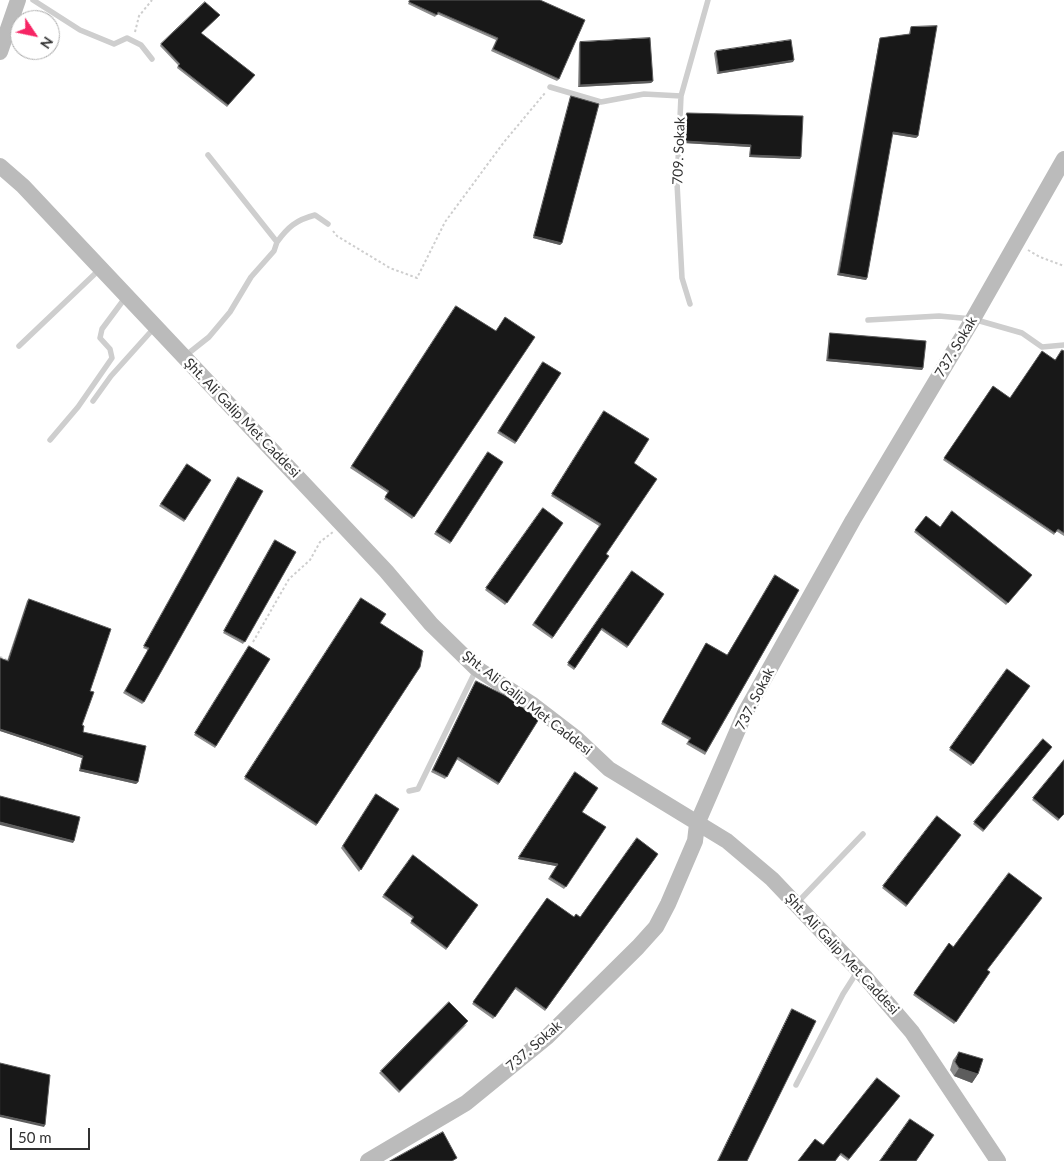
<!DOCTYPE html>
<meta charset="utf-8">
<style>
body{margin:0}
#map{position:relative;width:1064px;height:1161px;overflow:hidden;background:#fff;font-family:Lato,sans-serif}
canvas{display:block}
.north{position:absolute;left:10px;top:10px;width:50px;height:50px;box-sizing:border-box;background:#fff;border:1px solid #adadad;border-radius:50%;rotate:124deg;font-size:14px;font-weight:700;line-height:20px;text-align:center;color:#313131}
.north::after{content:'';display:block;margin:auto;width:18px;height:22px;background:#f62564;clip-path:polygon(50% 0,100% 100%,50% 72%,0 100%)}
.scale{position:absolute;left:10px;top:1128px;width:80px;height:22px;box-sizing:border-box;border:2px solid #313131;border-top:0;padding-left:6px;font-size:15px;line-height:18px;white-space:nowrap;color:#313131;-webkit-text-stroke:4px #fff;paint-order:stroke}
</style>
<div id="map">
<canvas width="1064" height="1161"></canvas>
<div class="north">N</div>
<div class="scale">50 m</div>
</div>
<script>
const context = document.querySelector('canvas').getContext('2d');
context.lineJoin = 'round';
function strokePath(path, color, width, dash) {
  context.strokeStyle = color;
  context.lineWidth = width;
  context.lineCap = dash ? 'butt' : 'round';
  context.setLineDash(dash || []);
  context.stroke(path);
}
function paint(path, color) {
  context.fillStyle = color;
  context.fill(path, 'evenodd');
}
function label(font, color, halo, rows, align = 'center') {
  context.font = font + ' Lato,sans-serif';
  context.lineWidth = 5;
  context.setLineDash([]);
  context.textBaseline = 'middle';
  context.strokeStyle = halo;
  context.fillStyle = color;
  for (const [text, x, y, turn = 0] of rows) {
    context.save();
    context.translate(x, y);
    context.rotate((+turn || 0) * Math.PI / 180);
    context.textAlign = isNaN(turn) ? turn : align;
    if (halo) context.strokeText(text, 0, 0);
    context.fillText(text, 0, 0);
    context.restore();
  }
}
strokePath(new Path2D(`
 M135,32L139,16L152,0
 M333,231L337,236L390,268L417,278L445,222L504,142L545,93
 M1028,250L1040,257L1064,266
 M253,642L289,579L310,560L320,542L333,532
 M0,657L9,661`), '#cecece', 2, [2.5, 2.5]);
strokePath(new Path2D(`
 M33,0L80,30L114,44L127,38L141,45L152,59
 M550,87L601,102L644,94L681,96
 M277,242C288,227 296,220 315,215L328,224
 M690,304L682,278L677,183L681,96L708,0
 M868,320L939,316L973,319L1022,333L1042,347L1064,345
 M19,346L100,269
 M185,356L209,337L230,312L251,277L274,251L277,242L208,155
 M93,401L111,376L155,327
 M50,440L78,407L112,358L110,349L100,338L102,329L125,298
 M409,791L418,789L476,670
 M798,902L863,834
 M796,1085L843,994L857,972`), '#cecece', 5.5);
strokePath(new Path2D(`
 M0,52L18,0
 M0,166L23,186L386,571L431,624L476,668L533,705L576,738L609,769L727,841L772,879L865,977L912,1032L998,1161
 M368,1161L466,1103L547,1037L638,947L656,927L668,904L695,841L697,824L746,711L853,520L973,319L1064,159`), '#bbb', 16);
paint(new Path2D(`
 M410,0H540L559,79L557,81L491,51L496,40L437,14L435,17L408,4Z
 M220,15L201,33L253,77L227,107L177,68L178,65L160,46L161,44Z
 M911,27L918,136L916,138L892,134L867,278L866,280L837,275L879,41L880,38L909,34L910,29Z
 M580,42L653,81L651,83L578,87L579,44Z
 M716,51L793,62L717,74L714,53Z
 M571,96L562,243L560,245L533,238L570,98Z
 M687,113L800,159L749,157L750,147L684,143L685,115Z
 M456,306L496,331L535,337L412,519L384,499L388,493L350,468Z
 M830,333L923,368L922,370L826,361L829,335Z
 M1064,351V536L1056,531L1054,535L943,460L993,386L1010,398L1055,360Z
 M543,362L561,373L515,444L497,433Z
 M604,411L634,463L606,554L609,556L552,639L532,625L599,526L551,496Z
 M488,452L451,542L450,544L434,534Z
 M187,464L185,520L184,522L159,506Z
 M236,479L144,702L142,704L123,693L148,650L143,648Z
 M543,508L563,523L505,605L485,590Z
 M926,516L940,527L1032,575L1006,605L914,532Z
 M275,540L296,552L243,644L223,633Z
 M632,571L628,646L627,648L601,630L574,670L567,665Z
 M799,590L705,755L686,744L689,740L661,724L706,643L727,655Z
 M361,598L380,623L420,667L316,826L244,779Z
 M29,599L90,691L82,725L83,732L138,782L136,784L79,771L82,758L0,731V658L7,661L27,601Z
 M249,646L270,659L215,748L194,735Z
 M1007,669L1030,686L971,766L949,750Z
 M476,681L539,719L498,785L456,759L445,779L431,772Z
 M1043,739L1052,747L983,832L973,824Z
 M1064,760V814L1058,821L1032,800Z
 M575,772L582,812L606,827L564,889L548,879L556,866L518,859Z
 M376,794L399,809L359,872L341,848Z
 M937,816L961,835L906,907L882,888Z
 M658,854L545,1011L515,989L493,1019L472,1004L547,898L574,917H580Z
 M413,855L478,905L446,950L410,923L413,919L382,897Z
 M949,943L990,972L954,1024L913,995Z
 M467,1024L399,1093L379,1073L381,1071Z
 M959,1052L978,1074L972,1083L954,1076L950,1070L953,1060Z
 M900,1096L848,1161L840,1155L835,1161L823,1145Z`), '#8c8c8c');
paint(new Path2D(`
 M794,60L793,62L717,74L719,72Z
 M653,81L651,83L578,87L580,85Z
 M893,132L918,136L916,138L891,134Z
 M685,141L751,145L750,147L684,143Z
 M750,155L801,157L800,159L749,157Z
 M534,236L562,243L560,245L533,238Z
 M839,273L867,278L866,280L837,275Z
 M828,359L923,368L922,370L826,361Z
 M0,729L83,756L82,758L0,731Z
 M80,769L138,782L136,784L79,771Z
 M0,822L74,841L73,843L0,825Z
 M519,857L558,864L556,866L518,859Z
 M959,1068L978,1074L972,1083L954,1076Z
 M0,1115L45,1125L44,1127L0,1117Z`), '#5d5d5d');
const building = new Path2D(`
 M410,0H540L585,20L559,79L493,49L498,38L438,12L437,15L409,2Z
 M205,2L220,15L201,33L255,75L228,105L178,66L180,64L161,44Z
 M937,26L918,136L893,132L867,278L839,273L880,38L910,34L911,27Z
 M650,38L653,81L580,85V42Z
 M791,40L794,60L719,72L716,51Z
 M571,96L599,104L562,243L534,236Z
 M687,113L803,116L801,157L750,155L751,145L685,141Z
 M456,306L496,331L505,317L535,337L414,517L385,497L389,491L352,466Z
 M830,333L926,341L923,368L828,359Z
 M1062,350L1064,351V533L1058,529L1055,533L944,458L993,386L1010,398L1042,351L1055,360Z
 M543,362L561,373L516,442L499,431Z
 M604,411L649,439L634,463L657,479L606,554L609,556L553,637L534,623L601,524L552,494Z
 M488,452L503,462L451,542L436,532Z
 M187,464L211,480L185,520L161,504Z
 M238,477L263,491L144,702L125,691L149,648L144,646Z
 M543,508L563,523L507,603L486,588Z
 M952,511L1032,575L1008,603L915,530L926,516L940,527Z
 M275,540L296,552L245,642L224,631Z
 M632,571L664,594L628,646L602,628L575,668L568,663Z
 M775,575L799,590L706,752L688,742L691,738L662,722L706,643L727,655Z
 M361,598L386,614L380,623L423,651L420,667L317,824L245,777Z
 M29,599L111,629L90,691L94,692L82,725L84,726L83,732L146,746L138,782L80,769L83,756L0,729V658L8,661Z
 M249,646L270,659L216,746L195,733Z
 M1007,669L1030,686L973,764L950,748Z
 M476,681L506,696L539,719L499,783L458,757L447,777L433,770Z
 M1043,739L1052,747L984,830L974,822Z
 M1064,760V814L1059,819L1033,798Z
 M575,772L598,788L582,812L606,827L566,887L550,877L558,864L519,857Z
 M376,794L399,809L361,870L343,846Z
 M0,796L80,817L74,841L0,822Z
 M937,816L961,835L907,905L883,886Z
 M637,838L658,854L546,1009L516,987L495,1017L473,1002L547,898L574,917L576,914L580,917Z
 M413,855L478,905L447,948L411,921L414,917L384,895Z
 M1009,873L1042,898L987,970L990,972L956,1022L914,993L949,943L953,947Z
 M449,1002L468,1021L400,1091L381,1071Z
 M792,1009L816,1021L747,1161H718Z
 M959,1052L983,1059L978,1074L959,1068L955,1062Z
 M0,1063L50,1075L45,1125L0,1115Z
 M877,1078L900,1096L849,1159L841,1153L835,1161H798L815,1139L823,1145Z
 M910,1119L934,1135L916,1161H880Z
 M443,1132L457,1158L452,1161H390Z`);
paint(building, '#181818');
strokePath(building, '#5d5d5d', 1);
label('14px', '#313131', '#fff', [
 ["709. Sokak",679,151,-88],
 ["737. Sokak",956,347,-59],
 ["Şht. Ali Galip Met Caddesi",242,418,46],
 ["737. Sokak",755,699,-63],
 ["Şht. Ali Galip Met Caddesi",527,703,38],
 ["Şht. Ali Galip Met Caddesi",842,954,47],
 ["737. Sokak",534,1046,-41]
]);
</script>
